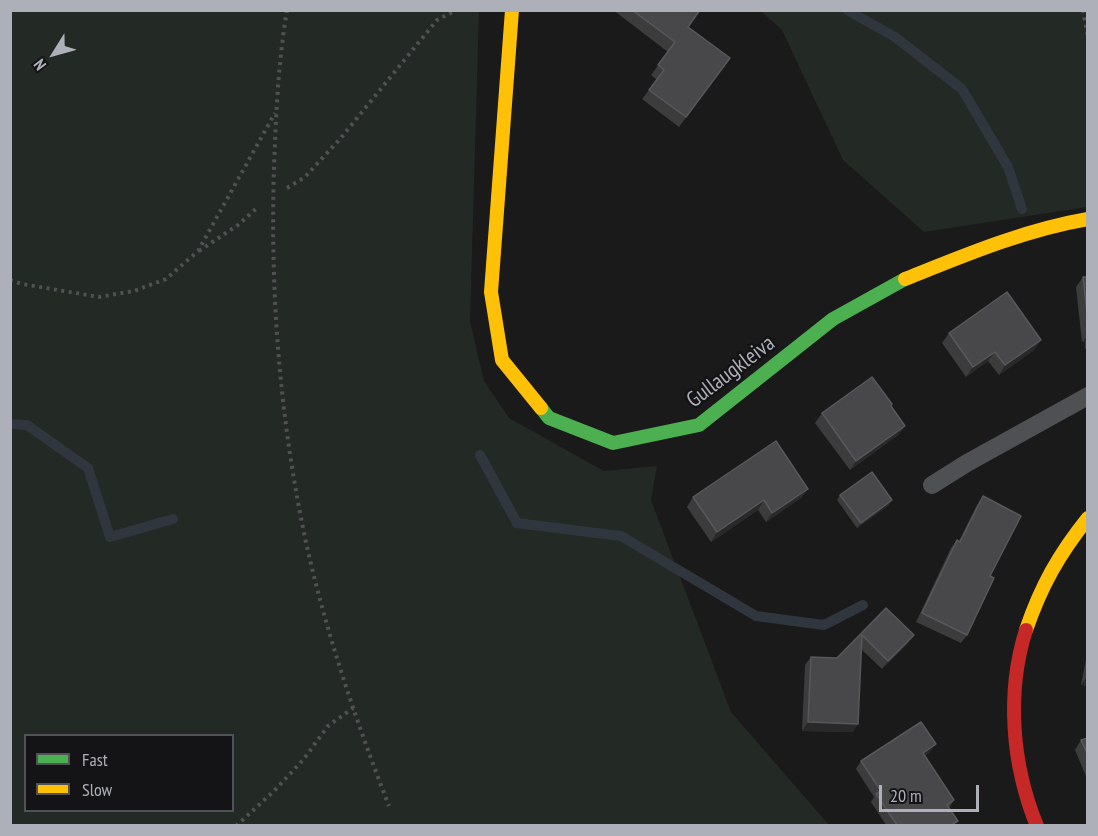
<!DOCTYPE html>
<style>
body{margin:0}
#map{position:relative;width:1098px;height:836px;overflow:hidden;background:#1a1a1a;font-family:"PT Sans Narrow",sans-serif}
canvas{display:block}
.frame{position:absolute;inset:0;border:12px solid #adb0b9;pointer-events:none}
.legend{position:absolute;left:24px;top:734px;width:210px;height:78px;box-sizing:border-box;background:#141416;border:2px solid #515257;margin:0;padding:8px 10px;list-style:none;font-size:18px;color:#adb0b9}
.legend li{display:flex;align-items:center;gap:12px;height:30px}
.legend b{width:30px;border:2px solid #515257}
.north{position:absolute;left:24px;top:24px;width:60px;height:60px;-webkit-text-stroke:4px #141416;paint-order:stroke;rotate:233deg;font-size:16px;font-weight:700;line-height:24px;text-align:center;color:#adb0b9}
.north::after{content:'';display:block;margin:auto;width:21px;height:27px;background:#adb0b9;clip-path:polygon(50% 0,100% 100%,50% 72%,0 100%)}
.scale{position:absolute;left:879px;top:785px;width:100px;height:27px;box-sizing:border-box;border:3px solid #adb0b9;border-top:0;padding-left:8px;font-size:18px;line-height:21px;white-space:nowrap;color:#adb0b9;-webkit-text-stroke:4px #141416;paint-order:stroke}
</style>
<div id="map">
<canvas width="1098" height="836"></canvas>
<div class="frame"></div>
<ul class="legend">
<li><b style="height:8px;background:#4caf50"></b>Fast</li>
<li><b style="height:8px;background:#ffc107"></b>Slow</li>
</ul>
<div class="north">N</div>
<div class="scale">20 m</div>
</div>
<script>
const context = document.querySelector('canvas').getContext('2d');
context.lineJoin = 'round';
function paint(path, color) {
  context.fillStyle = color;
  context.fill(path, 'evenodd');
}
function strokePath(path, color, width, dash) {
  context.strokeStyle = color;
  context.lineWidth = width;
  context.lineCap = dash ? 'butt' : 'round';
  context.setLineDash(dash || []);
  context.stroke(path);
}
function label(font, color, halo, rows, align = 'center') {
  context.font = font + ' "PT Sans Narrow",sans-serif';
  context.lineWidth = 5;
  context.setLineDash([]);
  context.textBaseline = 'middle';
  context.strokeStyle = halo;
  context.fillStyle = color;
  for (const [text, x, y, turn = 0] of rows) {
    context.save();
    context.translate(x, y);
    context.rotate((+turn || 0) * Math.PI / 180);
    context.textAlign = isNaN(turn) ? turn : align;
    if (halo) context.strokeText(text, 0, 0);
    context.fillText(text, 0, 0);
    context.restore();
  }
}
paint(new Path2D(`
 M10,11H479L470,321L484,381L509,418L604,471L657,466L651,500L731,712L829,825H11ZM26,736H232V810H26Z
 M761,11H1087V207L924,232L843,160L782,30Z`), '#232924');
strokePath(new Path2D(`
 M847,10L895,37L962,89L1008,167L1022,209
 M10,424L27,425L88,468L110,537L173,519
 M480,455L517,523L621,536L756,616L824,625L863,605`), '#30363d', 10);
strokePath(new Path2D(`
 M287,10C278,63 276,116 274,168C270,295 280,423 307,547C327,635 356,721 389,806
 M1083,10L1088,37
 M287,188L305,177L340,139L437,20L456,10
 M199,251L238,225L258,207
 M10,280L22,284L99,297L134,291L166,279L198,251L275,113
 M236,826L274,791L303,760L328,726L353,708`), '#505153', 4, [3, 4.5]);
strokePath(new Path2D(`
 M932,485L967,463L1088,396`), '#4f5053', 18);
strokePath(new Path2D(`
 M541,408L549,418L613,443L699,425L833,319L905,279`), '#4caf50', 14);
strokePath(new Path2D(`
 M512,10L491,292L502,360L541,408
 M905,279C965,255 1024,230 1088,219
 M1026,630C1041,586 1059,554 1088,518`), '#ffc107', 14);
strokePath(new Path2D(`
 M1026,630C1006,693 1012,765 1037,826`), '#c62828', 14);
paint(new Path2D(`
 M613,10H700L688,27L730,58L679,127L642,99L657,80L651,75L668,52Z
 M1083,277H1088V348L1085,349V342H1082L1076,287Z
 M949,333L1041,340L1034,350L999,375L988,361L966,377L942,343Z
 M891,406L905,426L898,435L850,470L815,423L822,413Z
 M808,489L801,498L766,522L758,510L711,542L687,507L693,497Z
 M840,495L889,505L857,528L837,500Z
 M983,496L990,576L967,635L961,643L916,622L951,548L957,540L959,541L977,505Z
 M886,608L908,643L882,669L861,649L853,732L802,731L805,665L811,657L837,658Z
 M1088,649V686L1081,685Z
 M1088,738V781L1075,750L1081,740Z
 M930,752L925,756L954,800L949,808L955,825H886L871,802L874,797L856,769L861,761Z`), '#3c3c3d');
paint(new Path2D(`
 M1088,335V338L1085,342H1082Z
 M1041,340L1034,350L999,375L1005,365Z
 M995,352L988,361L966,377L973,367Z
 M905,426L898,435L850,470L856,461Z
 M808,489L801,498L766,522L772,513Z
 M764,500L758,510L711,542L717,532Z
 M892,500L889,505L857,528L861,523Z
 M914,635L908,643L882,669L888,661Z
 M1088,675V686L1081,685Z
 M808,722L858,724L853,732L802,731Z
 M936,744L930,752L917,761L923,753Z`), '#29292a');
const building = new Path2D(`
 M632,10H700L688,27L730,58L686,117L649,90L664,70L658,65L675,42Z
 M1083,277H1088V321Z
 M1007,292L1041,340L1005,365L995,352L973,367L949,333Z
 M872,377L892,404L891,406L905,426L856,461L822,413Z
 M776,441L808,489L772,513L764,500L717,532L693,497Z
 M872,472L892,500L861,523L840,495Z
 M983,496L1021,516L990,576L994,578L967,635L922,613L957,540L960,542Z
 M886,608L914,635L888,661L862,635L858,724L808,722L811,657L837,658Z
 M921,722L936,744L923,753L954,800L947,805L958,821L951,825H897L876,794L881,791L861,761Z
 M1088,738V755L1081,740Z`);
paint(building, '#48484b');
strokePath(building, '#58585c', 1.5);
label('22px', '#adb0b9', '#141416', [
 ["Gullaugkleiva",731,372,-37]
]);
</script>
